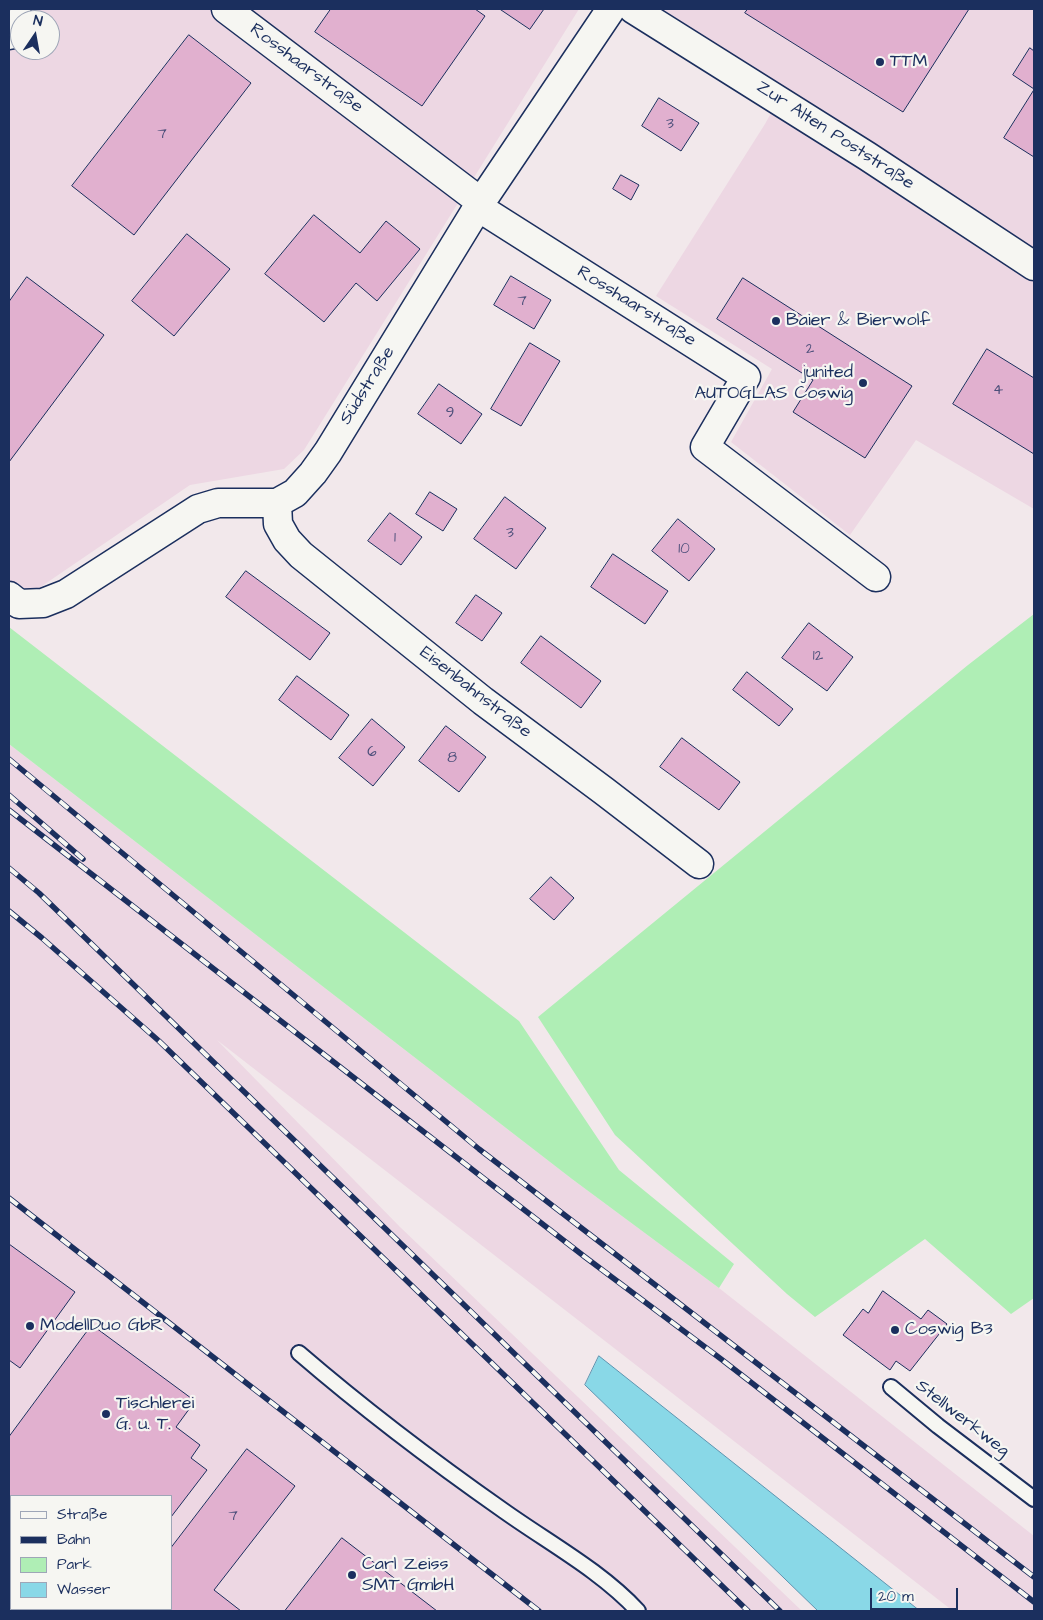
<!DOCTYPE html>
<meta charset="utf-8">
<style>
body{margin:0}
#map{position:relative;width:1043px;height:1620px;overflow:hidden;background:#f2e8eb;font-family:"Architects Daughter",sans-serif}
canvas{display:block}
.frame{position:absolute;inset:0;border:10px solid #1b2f5e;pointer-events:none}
.legend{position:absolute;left:10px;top:1495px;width:162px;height:115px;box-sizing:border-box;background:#f6f6f2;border:1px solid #9ea6b7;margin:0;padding:6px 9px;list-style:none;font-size:15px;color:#1b2f5e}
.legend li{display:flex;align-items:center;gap:10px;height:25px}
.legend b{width:25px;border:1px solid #9ea6b7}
.north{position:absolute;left:10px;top:10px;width:50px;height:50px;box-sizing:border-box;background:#f6f6f2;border:1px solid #9ea6b7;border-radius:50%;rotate:12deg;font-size:14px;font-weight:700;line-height:20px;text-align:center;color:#1b2f5e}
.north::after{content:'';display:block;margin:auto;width:18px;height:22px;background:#1b2f5e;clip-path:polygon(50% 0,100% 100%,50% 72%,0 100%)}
.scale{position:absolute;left:870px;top:1588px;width:88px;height:22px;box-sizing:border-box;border:2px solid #1b2f5e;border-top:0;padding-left:6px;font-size:15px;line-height:18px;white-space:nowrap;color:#1b2f5e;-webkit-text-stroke:4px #f6f6f2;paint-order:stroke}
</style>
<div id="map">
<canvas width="1043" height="1620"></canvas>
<div class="frame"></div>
<ul class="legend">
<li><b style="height:6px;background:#f6f6f2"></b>Straße</li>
<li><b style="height:6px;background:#1b2f5e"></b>Bahn</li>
<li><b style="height:14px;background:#afeeb5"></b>Park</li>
<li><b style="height:14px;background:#89d8e7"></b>Wasser</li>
</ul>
<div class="north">N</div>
<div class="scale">20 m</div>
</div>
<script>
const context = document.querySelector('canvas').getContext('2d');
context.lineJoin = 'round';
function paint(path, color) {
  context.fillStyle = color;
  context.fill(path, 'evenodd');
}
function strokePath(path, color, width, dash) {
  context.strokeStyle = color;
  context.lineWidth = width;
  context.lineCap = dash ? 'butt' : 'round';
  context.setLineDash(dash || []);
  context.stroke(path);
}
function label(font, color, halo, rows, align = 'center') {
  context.font = font + ' "Architects Daughter",sans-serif';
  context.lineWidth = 4.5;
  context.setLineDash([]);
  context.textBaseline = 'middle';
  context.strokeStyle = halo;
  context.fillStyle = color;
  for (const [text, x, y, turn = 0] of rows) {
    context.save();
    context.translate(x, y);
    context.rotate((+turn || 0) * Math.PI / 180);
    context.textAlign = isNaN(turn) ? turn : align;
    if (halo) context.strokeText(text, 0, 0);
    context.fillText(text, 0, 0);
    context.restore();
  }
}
paint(new Path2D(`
 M9,9H579L304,450L284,469L190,485L42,586L9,606ZM20,20H50V50H20Z
 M655,9H1034V509L916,440L850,535L731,442L772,369L656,296L765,124L783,91Z
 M9,744L572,1179L719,1288L1034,1536V1611H953L217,1040L400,1227L802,1611H113L109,1609H171V1496H11V1537L9,1536Z
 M9,1581L11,1583V1609H46L49,1611H9Z`), '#edd7e3');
paint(new Path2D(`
 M1034,614V1298L1011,1314L925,1239L815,1317L787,1294L615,1135L538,1017L968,665Z
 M9,627L519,1021L619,1170L734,1264L719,1288L572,1179L9,744Z`), '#afeeb5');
const water = new Path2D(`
 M599,1356L920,1611H818L585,1385Z`);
paint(water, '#89d8e7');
strokePath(water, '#5d94b0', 1);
const building = new Path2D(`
 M331,9H475L485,16L422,106L315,32Z
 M500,9H544L530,29Z
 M748,9H969L903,112L745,13Z
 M189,35L251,83L134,235L72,186Z
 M1030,48L1034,51V89L1013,75Z
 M1034,90V157L1004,138Z
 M659,98L699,123L681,151L642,126Z
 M621,175L639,185L631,200L613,189Z
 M314,215L360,253L386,221L420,249L377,301L356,283L324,322L265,274Z
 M187,234L230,269L174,336L132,301Z
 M511,276L551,300L534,329L494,305Z
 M27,277L104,335L9,462V302Z
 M743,278L912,386L865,458L793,412L813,380L717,319Z
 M530,343L560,361L521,426L491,409Z
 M987,349L1034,378V454L953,404Z
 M439,384L482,414L461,444L418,414Z
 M430,492L457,509L443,531L416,514Z
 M505,497L546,528L516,569L474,539Z
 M390,513L422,537L401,565L368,541Z
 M678,519L715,549L689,581L652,551Z
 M613,554L668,591L645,624L591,587Z
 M246,571L330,633L310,660L226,597Z
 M476,595L502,613L482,641L456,623Z
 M809,623L853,657L827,691L782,658Z
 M541,636L601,681L581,708L521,663Z
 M747,672L793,709L779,726L733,690Z
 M297,676L349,715L331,740L279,700Z
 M372,719L405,747L373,786L339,758Z
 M446,726L486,757L459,792L419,761Z
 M682,738L740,782L719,810L660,767Z
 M551,877L574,898L554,920L530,899Z
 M9,1244L75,1292L20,1368L9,1360Z
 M883,1291L921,1319L928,1310L947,1324L910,1371L896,1361L890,1370L843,1335L863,1309L868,1313Z
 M92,1325L195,1401L176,1427L200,1445L191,1458L207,1470L171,1517V1496H11V1506L9,1504V1437Z
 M247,1449L295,1486L214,1590L241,1611H144L141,1609H171V1548Z
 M342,1538L437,1611H285Z`);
paint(building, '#e1b0cf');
strokePath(building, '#1b2f5e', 1);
const service = new Path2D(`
 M299,1353C364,1409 434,1462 504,1511C549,1543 601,1571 638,1611
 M891,1387L938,1426L1034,1499
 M65,1611L67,1609`);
const minor = new Path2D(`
 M226,9L481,202
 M633,9L867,156L1034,266
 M9,35L20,20
 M478,207L746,377L705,447L876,577
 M277,503L278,524L287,540L301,555L483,701L604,791L699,864
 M9,596L19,604L43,603L66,594L198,509L218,503H277L295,493L313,473L328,452L481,202L611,9`);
const tertiary = new Path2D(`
 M9,1554L11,1555
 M82,1609L86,1611`);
strokePath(service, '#1b2f5e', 18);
strokePath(minor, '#1b2f5e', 31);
strokePath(tertiary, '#1b2f5e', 31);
strokePath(service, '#f6f6f2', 14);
strokePath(minor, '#f6f6f2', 28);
strokePath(tertiary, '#f6f6f2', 28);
const rail = new Path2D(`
 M9,759L479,1149L1034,1577
 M9,795L83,859
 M9,810L585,1257L721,1359L1034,1602
 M9,868L39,893L780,1611
 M9,911L42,938L159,1041L748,1611
 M9,1198L539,1611`);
strokePath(rail, '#1b2f5e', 5.5);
strokePath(rail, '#f6f6f2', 4, [11]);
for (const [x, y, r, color] of [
 [880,62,5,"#1b2f5e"],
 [776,321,5,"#1b2f5e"],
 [863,383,5,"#1b2f5e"],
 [30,1326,5,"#1b2f5e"],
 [895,1330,5,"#1b2f5e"],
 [106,1414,5,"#1b2f5e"],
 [352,1575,5,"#1b2f5e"]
]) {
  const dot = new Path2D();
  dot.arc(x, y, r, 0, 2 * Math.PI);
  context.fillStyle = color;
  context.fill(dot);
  strokePath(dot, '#f6f6f2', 2);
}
label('15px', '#4c4f7a', null, [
 ["3",670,125],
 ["7",162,135],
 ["7",522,302],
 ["2",810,350],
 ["4",998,391],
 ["9",450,414],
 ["3",510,534],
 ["1",395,539],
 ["10",684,550],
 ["12",818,657],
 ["6",372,753],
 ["8",452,759],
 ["7",233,1517]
]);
label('18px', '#1b2f5e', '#f6f6f2', [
 ["TTM",890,62],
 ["Baier & Bierwolf",786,321],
 ["junited",853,373,"right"],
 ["AUTOGLAS Coswig",853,394,"right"],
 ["ModellDuo GbR",40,1326],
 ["Coswig B3",905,1330],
 ["Tischlerei",116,1404],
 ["G. u. T.",116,1425],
 ["Carl Zeiss",362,1565],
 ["SMT GmbH",362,1586]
], 'left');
label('18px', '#1b2f5e', '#f6f6f2', [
 ["Rosshaarstraße",306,69,37],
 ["Zur Alten Poststraße",835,136,33],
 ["Rosshaarstraße",636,307,32],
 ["Südstraße",368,386,-58],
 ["Eisenbahnstraße",475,693,38],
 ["Stellwerkweg",962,1419,38]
]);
</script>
